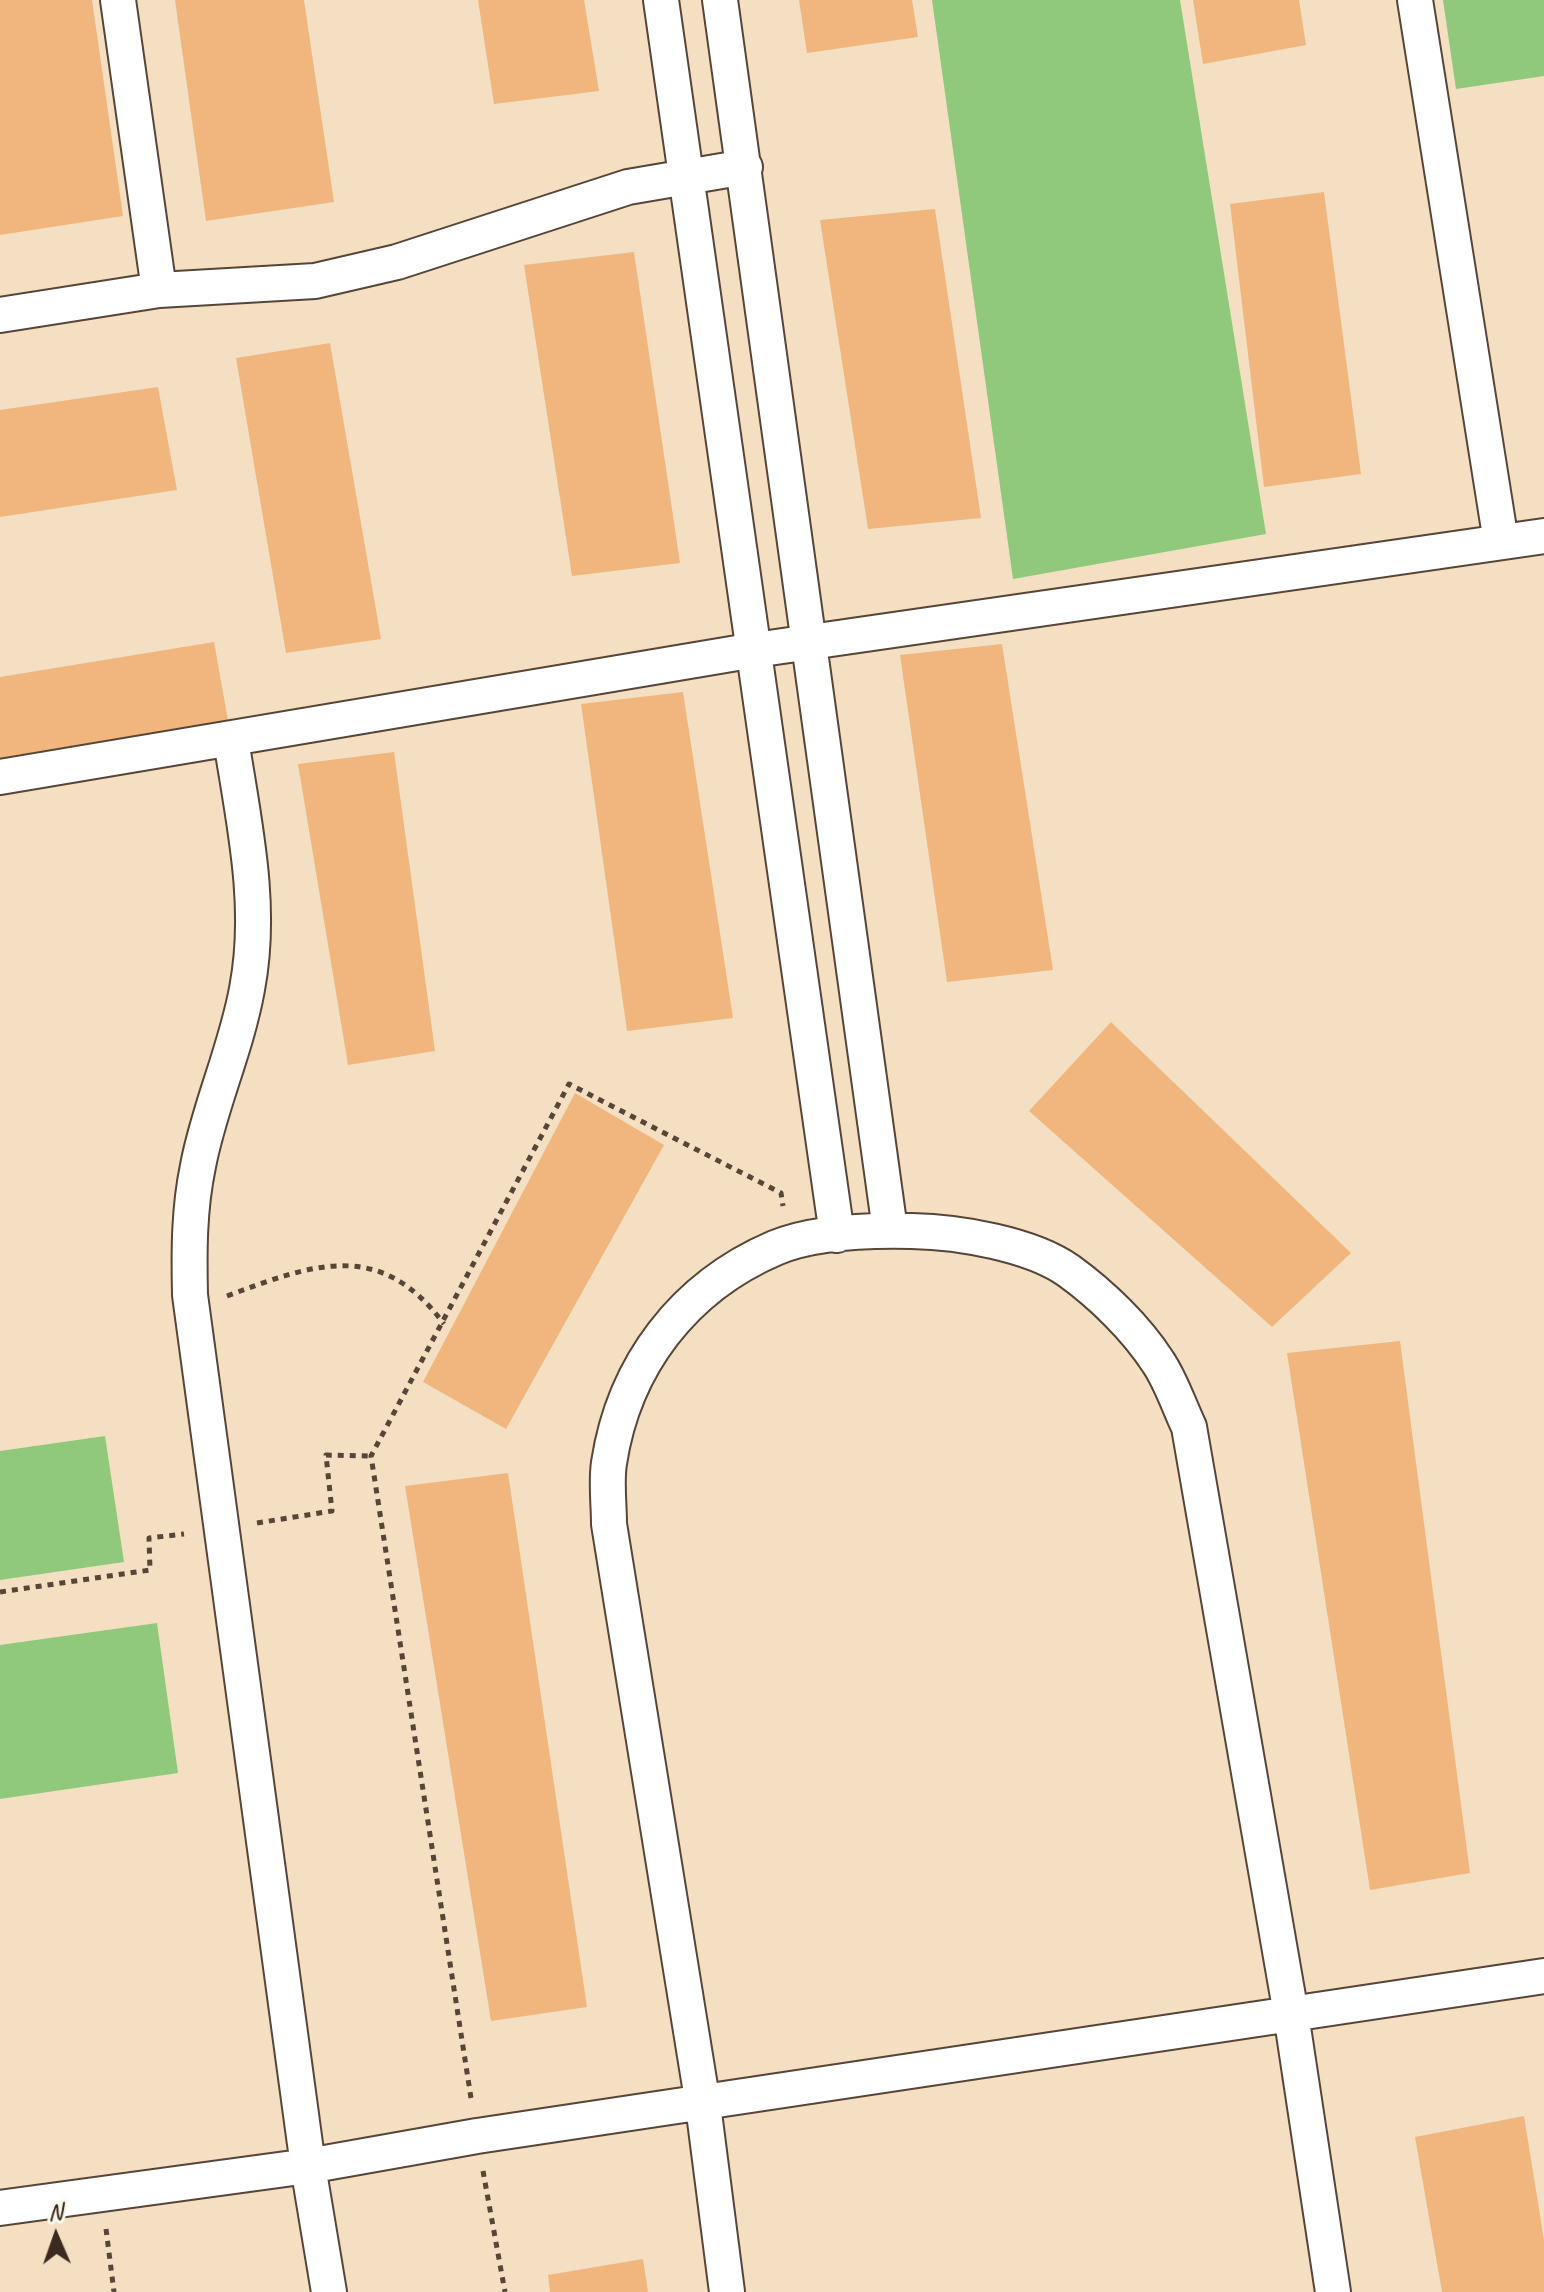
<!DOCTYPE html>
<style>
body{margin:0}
#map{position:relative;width:1544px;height:2292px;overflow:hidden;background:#f4dfc2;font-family:Caveat,sans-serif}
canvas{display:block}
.north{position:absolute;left:16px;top:2196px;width:80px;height:80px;-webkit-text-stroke:6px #fbf7ec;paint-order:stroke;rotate:358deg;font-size:22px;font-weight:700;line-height:32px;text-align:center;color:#3b2a1e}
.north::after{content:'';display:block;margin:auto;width:28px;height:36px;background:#3b2a1e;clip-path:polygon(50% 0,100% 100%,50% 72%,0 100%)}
</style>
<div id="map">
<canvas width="1544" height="2292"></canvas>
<div class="north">N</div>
</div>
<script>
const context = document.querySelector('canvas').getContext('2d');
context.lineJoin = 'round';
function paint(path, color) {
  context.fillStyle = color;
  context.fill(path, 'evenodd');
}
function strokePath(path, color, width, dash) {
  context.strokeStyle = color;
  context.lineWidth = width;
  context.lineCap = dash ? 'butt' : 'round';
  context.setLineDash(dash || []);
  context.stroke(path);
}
paint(new Path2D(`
 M932,0H1180L1266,534L1013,579Z
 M1443,0H1544V76L1456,89Z
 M105,1436L124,1562L0,1580V1451Z
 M157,1623L178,1773L0,1799V1645Z`), '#90c97c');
paint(new Path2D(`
 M0,0H92L123,216L0,235Z
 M175,0H304L334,202L206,221Z
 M478,0H584L599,91L494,104Z
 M799,0H912L918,37L807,53Z
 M1193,0H1299L1306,45L1203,64Z
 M1324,192L1361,474L1264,487L1230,204Z
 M935,209L981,518L868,529L820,220Z
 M634,252L680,563L572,576L524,265Z
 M330,343L381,639L286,653L236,358Z
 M158,387L177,490L0,517V410Z
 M214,642L229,726L0,765V677Z
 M1002,644L1053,970L947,982L900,655Z
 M683,692L733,1018L627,1031L581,704Z
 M394,752L435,1051L348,1065L298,764Z
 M1111,1022L1351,1253L1272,1327L1029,1111Z
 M575,1093L664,1145L506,1429L423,1382Z
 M1400,1341L1470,1873L1370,1890L1287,1353Z
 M508,1473L587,2007L491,2021L405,1486Z
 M1524,2116L1544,2240V2292H1442L1415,2137Z
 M643,2259L648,2292H550L548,2275Z`), '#f1b67e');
const minor = new Path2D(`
 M118,0L159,290
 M661,0L837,1235
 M720,0L890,1230
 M1415,0L1501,542
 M0,315L159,290L315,281L397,262L628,187L745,167
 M231,740C244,823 263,906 247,989C236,1050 209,1107 198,1166C189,1209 189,1251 190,1295L308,2166L329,2292
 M0,777L755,650L1544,536
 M0,2208L308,2166L477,2136L1544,1976
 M727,2292L703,2105L609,1524C609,1504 606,1482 609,1463C624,1365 684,1287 775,1248C813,1232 871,1230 912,1231C959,1232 1031,1244 1069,1271C1102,1295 1136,1328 1158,1362C1171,1381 1179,1406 1189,1427L1291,2014L1333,2292`);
strokePath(minor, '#574537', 38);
strokePath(new Path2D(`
 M227,1296C313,1264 380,1238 444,1324
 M257,1523L332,1511L326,1455L371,1456
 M0,1592L150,1570L149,1538L184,1534
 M471,2098L371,1456L569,1084L781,1193L783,1206
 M483,2171L505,2292
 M106,2229L114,2292`), '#574537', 5, [6, 6]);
strokePath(minor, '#fff', 34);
</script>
